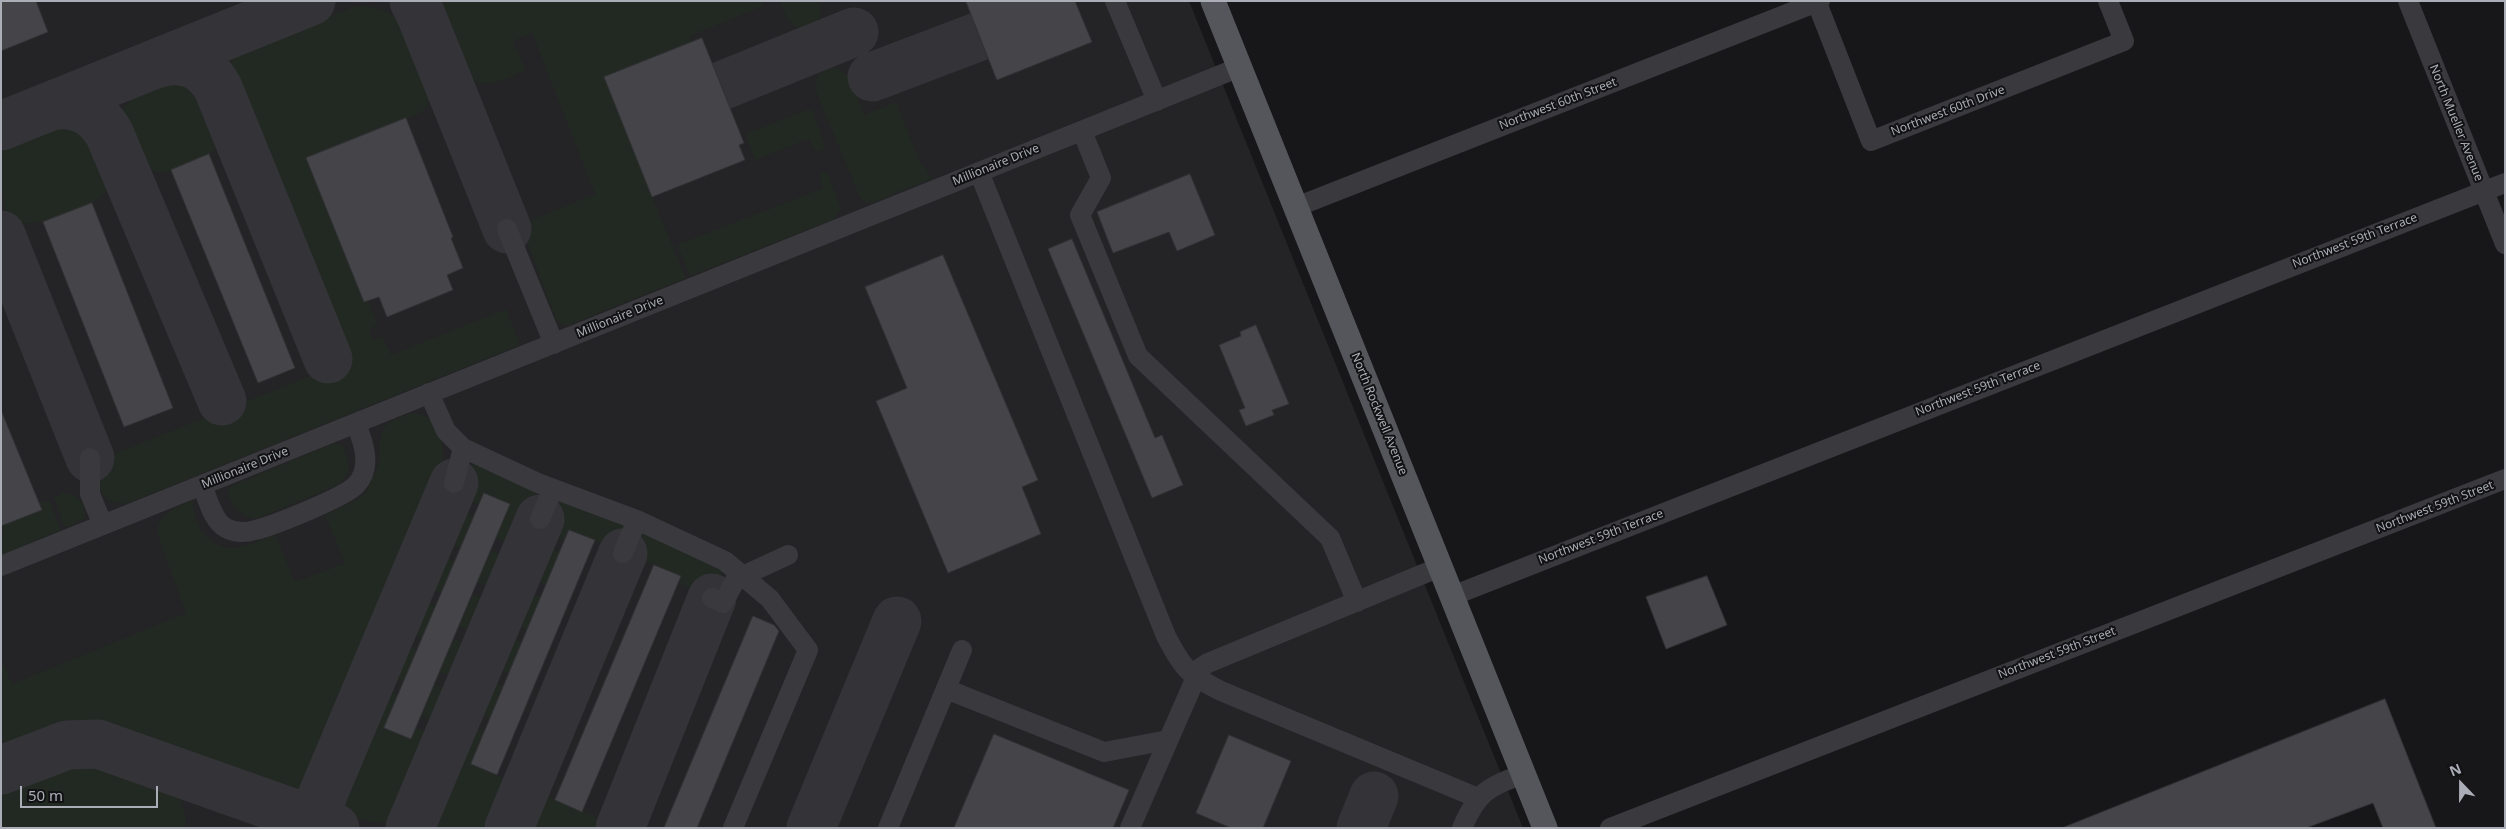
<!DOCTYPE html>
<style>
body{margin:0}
#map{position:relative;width:2506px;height:829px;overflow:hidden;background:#171719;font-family:"Noto Sans",sans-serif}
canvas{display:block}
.frame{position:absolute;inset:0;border:2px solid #abaeb7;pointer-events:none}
.north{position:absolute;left:2436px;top:759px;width:50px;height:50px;-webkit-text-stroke:4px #121214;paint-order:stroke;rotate:338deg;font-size:14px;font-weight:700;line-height:20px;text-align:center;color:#abaeb7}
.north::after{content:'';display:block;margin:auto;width:18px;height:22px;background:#abaeb7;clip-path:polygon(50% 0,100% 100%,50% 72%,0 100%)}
.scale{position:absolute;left:20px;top:786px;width:138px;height:22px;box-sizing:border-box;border:2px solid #abaeb7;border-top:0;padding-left:6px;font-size:15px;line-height:18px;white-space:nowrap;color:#abaeb7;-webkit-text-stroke:4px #121214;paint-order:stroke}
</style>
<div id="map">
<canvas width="2506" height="829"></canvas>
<div class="frame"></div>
<div class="north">N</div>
<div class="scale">50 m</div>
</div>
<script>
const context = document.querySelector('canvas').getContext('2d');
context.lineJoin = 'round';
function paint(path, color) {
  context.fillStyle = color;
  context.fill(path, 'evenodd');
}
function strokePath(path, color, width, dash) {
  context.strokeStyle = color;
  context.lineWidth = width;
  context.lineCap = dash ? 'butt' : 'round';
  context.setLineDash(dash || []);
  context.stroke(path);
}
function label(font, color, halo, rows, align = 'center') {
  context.font = font + ' "Noto Sans",sans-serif';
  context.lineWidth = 4;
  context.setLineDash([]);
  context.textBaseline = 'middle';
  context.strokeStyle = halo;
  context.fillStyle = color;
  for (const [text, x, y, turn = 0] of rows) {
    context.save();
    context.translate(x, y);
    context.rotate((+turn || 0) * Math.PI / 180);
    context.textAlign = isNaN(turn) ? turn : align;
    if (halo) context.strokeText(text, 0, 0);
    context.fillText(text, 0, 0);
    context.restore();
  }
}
paint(new Path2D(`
 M1,1H1189L1523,828H1Z`), '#242326');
paint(new Path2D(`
 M443,1H761L763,6L690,36L693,42L652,197L686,278L569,325H564L556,320L522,229L526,222L595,194L532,33L513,41L526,70C506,78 481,95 467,72L443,12Z
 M780,1H819C824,14 818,26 804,29C788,26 785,15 780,1Z
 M356,6C369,6 383,8 393,16C405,25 431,83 430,97C429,104 425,110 420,113L306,158L364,302L368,301L378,325L369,329L373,339L382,336L391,355L506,309L520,345L126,504C99,502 99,490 98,466L108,456L343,363L227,75L229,64L236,54Z
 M826,67C852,65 856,95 864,115L896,102L921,165L926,168L931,179L874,202L867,203L860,198L815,89L818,75Z
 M178,78L197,80L202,85L221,127V135L215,149L209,154L164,173L142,170C129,158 118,130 120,112L134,96Z
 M807,110H812L826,148L816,152L809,139L755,160L745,134Z
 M73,122C79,123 86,124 90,128C101,137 116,175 109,188C99,206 25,236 9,218C0,202 1,171 1,151L5,147L65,123Z
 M823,172L828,175L841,208L834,219L690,276L677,245L823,188L819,176Z
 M411,413C450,414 445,463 440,490L322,770C317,783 309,795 294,795L125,735L127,730C107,725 89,721 68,723C48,726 18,749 1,741V663L4,665L12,684L186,613L157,533C159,512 175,508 193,500C192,524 208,549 234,548C247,547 263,539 275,534L295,582L345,563L325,515L360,498L366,492L379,463L380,440L384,427L390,422Z
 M335,443L343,446C349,462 353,473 338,485L258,518C242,519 229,506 228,490L231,486Z
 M476,463L544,493L536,516L530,514L519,539L509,543L496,538L510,504L484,493L479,505L467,499C464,487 460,469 476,463Z
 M62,493C79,493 85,502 85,518L65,528L54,498Z
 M557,499L624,523L620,551L569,530L565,540L552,535L548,520Z
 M49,500L61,530L1,555L3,525L39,503Z
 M462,511L474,516L460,548L448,543L444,534L453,514Z
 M641,529L696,554L723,571L712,598L678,583L681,576L630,555Z
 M547,547L560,552L546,585L533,580L528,569L536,551Z
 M491,550L505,556L509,565L499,585L490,588L477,582Z
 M443,556L455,561L441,593L429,588L425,578L432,560Z
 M529,592L541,597L527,630L514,624L510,614L517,596Z
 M473,594L486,600L490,609L482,629L470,632L459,626Z
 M423,600L436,606L423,638L411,633L406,624L414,605Z
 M508,636L522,642L508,674L496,669L491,658L498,641Z
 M454,639L467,644L471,654L462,675L453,677L439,672Z
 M405,645L417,650L404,682L391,677L388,668L395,650Z
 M492,681L503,686L489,719L476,714L472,702L480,685Z
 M434,684L448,689L453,698L444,719L432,721L421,716Z
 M386,690L398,695L385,728L411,739L416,728L424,731L434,740C432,751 408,813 401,819C382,829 338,818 336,793L375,694Z
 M469,726L485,731L471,764L508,780L513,787L496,828H424V819L461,731Z
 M80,764C96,764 154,778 168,786C181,794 186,813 186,828H1V793L67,766Z
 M540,795H544L603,820L606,828H524L536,798Z`), '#222923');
strokePath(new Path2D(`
 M414,1L421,15L507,229
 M159,63C185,56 205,65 218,88L328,359
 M872,77L980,36
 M721,86L854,32
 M48,107C74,100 95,110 109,133L222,401
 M1,126L311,1
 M1,235L90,458
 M1,770L67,745L98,744L335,828
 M312,820L454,483
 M410,828L540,519
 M509,828L623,553
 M620,828L712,598
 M811,828L897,621
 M1361,828L1374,796`), '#343438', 49);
const building = new Path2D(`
 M1,1H36L48,32L1,51Z
 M966,1H1075L1092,42L997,80Z
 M702,38L744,143L739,145L745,160L652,197L604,77Z
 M406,118L453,237L451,238L463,268L447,275L453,290L387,317L379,297L364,302L306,158Z
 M209,154L295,368L258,383L171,170Z
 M1190,174L1215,235L1177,251L1169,232L1113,253L1097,212Z
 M92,203L173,408L124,427L43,222Z
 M1072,239L1155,438L1162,435L1183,485L1152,498L1048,249Z
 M943,255L1038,480L1022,487L1041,534L948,573L876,401L907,388L865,287Z
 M1256,325L1289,404L1272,410L1274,415L1246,426L1239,410L1245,408L1219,345L1241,336L1240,332Z
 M1,410L42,510L1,526Z
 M484,493L510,504L411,739L384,728Z
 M569,530L595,540L497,775L471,764Z
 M654,565L681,576L582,812L555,800Z
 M1707,576L1727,625L1666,649L1646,597Z
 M753,616L774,625L779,631L697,828H664Z
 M2385,699L2436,828H2383L2373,803L2306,828H2062Z
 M994,734L1129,790L1113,828H954Z
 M1229,735L1291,761L1263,828H1231L1196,813Z`);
paint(building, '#454449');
strokePath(building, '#323235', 1);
strokePath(new Path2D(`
 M1115,1L1157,101
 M2408,1L2505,244
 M1817,3L1871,141L2124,41L2108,1
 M1082,131L1101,178L1080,215L1138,356L1330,538L1357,602
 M979,172L1166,636C1183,669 1189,675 1221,691L1478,798
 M1296,207L1820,1
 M507,229L554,344
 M429,393L446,431L463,448L538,483L637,520L725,561L770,599L808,650L733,828
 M90,458V494L103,525
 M454,483L463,448
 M202,485C207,497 213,522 226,528C235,533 245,533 255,530C273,526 345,497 356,485C373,467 363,442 356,423
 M540,519L553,489
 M623,553L637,520
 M1,566L1240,67
 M1452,596L2505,183
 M712,598L723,603L736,579L788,555
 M946,689L1104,752L1168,740
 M888,828L962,650
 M1130,828L1200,668L1208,663L1440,567
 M1462,828C1478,791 1487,788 1523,774
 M1610,828L2505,479`), '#39393e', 20);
strokePath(new Path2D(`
 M1213,1L1545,828`), '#55565c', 25);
label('12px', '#abaeb7', '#121214', [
 ["Northwest 60th Street",1558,104,-21],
 ["Northwest 60th Drive",1948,111,-21],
 ["North Mueller Avenue",2456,123,68],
 ["Millionaire Drive",996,165,-22],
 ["Northwest 59th Terrace",2355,241,-21],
 ["Millionaire Drive",620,317,-22],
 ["Northwest 59th Terrace",1978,389,-21],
 ["North Rockwell Avenue",1379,414,68],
 ["Millionaire Drive",245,468,-22],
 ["Northwest 59th Street",2435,507,-21],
 ["Northwest 59th Terrace",1601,537,-21],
 ["Northwest 59th Street",2057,653,-21]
]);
</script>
